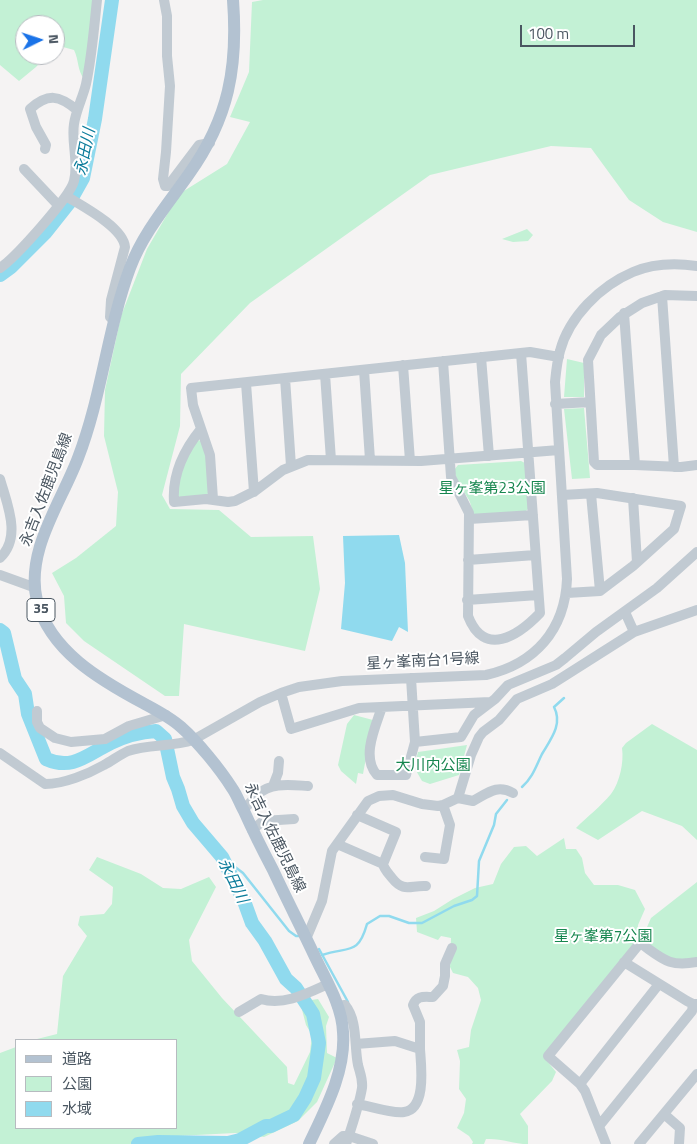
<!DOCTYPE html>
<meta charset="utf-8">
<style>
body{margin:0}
#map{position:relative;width:697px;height:1144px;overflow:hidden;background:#f5f3f3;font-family:"Titillium Web","Noto Sans JP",sans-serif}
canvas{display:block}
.legend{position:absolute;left:15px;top:1039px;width:162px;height:90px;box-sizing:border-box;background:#fff;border:1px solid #b7bbc0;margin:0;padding:6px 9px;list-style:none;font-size:15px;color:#4a5661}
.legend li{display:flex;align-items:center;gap:10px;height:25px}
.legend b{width:25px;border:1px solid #b7bbc0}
.north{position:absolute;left:15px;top:15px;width:50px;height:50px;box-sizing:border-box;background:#fff;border:1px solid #b7bbc0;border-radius:50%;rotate:86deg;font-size:14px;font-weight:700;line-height:20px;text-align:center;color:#4a5661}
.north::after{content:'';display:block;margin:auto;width:18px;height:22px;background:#1a73e8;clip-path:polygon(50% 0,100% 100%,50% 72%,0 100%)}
.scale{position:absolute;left:520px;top:25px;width:115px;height:22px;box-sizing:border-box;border:2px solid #4a5661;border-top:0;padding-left:6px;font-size:15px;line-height:18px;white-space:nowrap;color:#4a5661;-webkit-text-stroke:4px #fff;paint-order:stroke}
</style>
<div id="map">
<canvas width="697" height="1144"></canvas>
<ul class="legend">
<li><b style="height:6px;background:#b3c2d1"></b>道路</li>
<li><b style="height:14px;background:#c3f1d5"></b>公園</li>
<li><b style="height:14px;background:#90daee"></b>水域</li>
</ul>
<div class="north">N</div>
<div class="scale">100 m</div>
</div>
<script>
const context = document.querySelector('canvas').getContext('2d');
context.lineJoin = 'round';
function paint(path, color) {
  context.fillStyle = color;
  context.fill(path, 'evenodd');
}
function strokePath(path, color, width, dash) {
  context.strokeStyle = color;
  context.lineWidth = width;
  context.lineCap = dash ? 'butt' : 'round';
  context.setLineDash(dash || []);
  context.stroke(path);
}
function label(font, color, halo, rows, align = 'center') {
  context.font = font + ' "Titillium Web","Noto Sans JP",sans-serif';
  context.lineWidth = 4;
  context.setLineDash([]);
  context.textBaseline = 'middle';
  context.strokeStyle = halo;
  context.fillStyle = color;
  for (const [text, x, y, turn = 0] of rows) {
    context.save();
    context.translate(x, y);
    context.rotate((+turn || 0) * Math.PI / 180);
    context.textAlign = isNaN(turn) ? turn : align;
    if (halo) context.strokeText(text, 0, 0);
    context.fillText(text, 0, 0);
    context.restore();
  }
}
paint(new Path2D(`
 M0,0H94L84,79C77,70 79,60 74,50L63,47L55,50V25H25V55H47L36,67L19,81L0,65Z
 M263,0H697V232L663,222L629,200L591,148L551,146L430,175L250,303L181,374L180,426L162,495L170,509L219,510L251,537L313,536L320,589L305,651L184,624L179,696H165L84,641L66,623L64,596L52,573L76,558L116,526L118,492L104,436L105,390L121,316L147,249L179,194L227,164L250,122L230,117L249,72L252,2Z
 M527,229L533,235L528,241L513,242L502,239Z
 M567,359L584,363V397H564Z
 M584,408L590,478L572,479L564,409Z
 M197,440L202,441L206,456L209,492L206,496L181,498L177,495L181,466Z
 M521,461L525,463L529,508L526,511L475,515C471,511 472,506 469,500C462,488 458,485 454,470L458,465Z
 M354,715L373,720L363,774L358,773L356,784L341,771L338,765L347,724Z
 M652,724L697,750V840L682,826L642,811L598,840L576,828C587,817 601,806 611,794C620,782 624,762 622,748L626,743Z
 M467,745L459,775L430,784L422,781L414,767L418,752Z
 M564,838L566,849H576L582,858L585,873L594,885H618L635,890L645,909L638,925L637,942L544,1057L556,1072L552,1081L520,1114L528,1126V1144C513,1144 501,1138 486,1139L484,1144H472L473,1142L469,1136L457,1128L464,1113L466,1099L459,1089L460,1061L457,1050L469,1047L471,1030L481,1000L478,988L468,977L453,973L450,967L451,938L441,936L438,940L417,932L416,918L434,911L453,899L475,888L493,884L501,864L514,847L526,846L537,856Z
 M97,857L141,874L163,888L181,889L209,877L216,887L189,940L192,961L222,998L287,1067L288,1083L294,1085L310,1052L312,1035L306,1025L301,1006L305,1001L318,999L329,1017L326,1026L327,1053L337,1058L317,1102L298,1121L264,1137L235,1133L138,1138L134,1144H0V1053L16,1047V1128H176V1040H33L57,1034L63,976L87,936L78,925L80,916L104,914L112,904L113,887L89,870Z
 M697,882V958L674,960L643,942L644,934L651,918Z`), '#c3f1d5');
paint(new Path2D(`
 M399,535L405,563L408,632L399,627L392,641L341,629L345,583L343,536Z`), '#90daee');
strokePath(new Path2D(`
 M522,787C533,777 536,766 542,754C551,739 563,724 554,707L564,698
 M222,857L243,873L289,931L296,936H300
 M319,949L348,1002
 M322,955C349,946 358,956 367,924L380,916H389L409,923H422L454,906L472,900L477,896L479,861L494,825L496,814L507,800`), '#90daee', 2.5);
strokePath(new Path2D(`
 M0,275L11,267L46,232L69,203L83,178L95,119L112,0
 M0,630L4,633L15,679L25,694L28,714L46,759C73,771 88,754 111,743C125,736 141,732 156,731L165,739L173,777L178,789L183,806L193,823L222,857L244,901L252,923L265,941L286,979L296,988L313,1014L319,1043L314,1078L305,1098L294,1115L271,1126H266L240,1140L228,1143L158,1142L138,1144`), '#90daee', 14);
strokePath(new Path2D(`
 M164,0L167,16V56L170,86L166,152L163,179L165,186H168L199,145L210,143
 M45,149L46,145L36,127L30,109C48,93 59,95 77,110
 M24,169L58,205
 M66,196C82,206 123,227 125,247L111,300L110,317L113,320
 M0,268C15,258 70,197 74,181C79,162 71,143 74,124C76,110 83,97 86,84C92,56 94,28 97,0
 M662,296L674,467
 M697,296L665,295L642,303L620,317L601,335L588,360L594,462L597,465H635L681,467L697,465
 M624,313L635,465
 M481,357L489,456
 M443,361L451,477L469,513L468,616C484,658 518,636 540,613L521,353
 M403,365L410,461
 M364,370L370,460
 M325,374L331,460
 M285,378L291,466
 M246,383L254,492
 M555,404L590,402
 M201,429C183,451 172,474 174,502L206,499L228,502L235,501L255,491L283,470L308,460L421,461L559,450
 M0,479C7,504 22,537 0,558
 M591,494L600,591
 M562,495L597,493L681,506L674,529L633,566L600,591L567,593
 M633,498L637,562
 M213,499L210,455L193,405L191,388L530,352L559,357
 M469,519L533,515
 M468,560L535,555
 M0,575L36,588
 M467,600L538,595
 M625,612L634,632
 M281,693L291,729L359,708L490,702
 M382,707C375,728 361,757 377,775H406L415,742L411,678
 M37,711V722L40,728L55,738L71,742L105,739L129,726L166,715
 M415,742L461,737L474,715L495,699L508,685L556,665L565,658L596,632L657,588L697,552
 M0,753L45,784C64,784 88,774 104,765C112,761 119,755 128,751C148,744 172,747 193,740L260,702L281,693L299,687L342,681L486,675C535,664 565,630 567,579L555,382C556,372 557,361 560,351C569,317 600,286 633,272C652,264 676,263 697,266
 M273,786L278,773L279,761
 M458,798L473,801C488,793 497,784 513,793
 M243,809C249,805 252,801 257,795C271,782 290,785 308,786
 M252,830L263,821L294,819
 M337,844L383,864L396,832L357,815
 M425,857L444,859L450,825L443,805
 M383,864C384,869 388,873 392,878C404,893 410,885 426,886
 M306,939L322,901L332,851L368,801L379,796L393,795L422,804L438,806L443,805L458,798L471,755L479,737L483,732L499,720L517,699L552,684L634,632L697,610
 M624,962L687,1001L693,1004H697
 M337,1006L345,1005C358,1021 354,1046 358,1065C360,1073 363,1079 362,1088C359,1106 352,1126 346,1144
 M239,1012L261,999C284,1006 308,993 328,984
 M356,1044L395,1041L420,1049V1022L413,1005C417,995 424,997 433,997L443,986L445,976V964L452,948
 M580,1084L659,984
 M357,1104C370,1106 392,1114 404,1112C427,1109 421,1065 420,1049
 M664,1114L680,1128L679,1144
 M599,1126L692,1011L693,1004
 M334,1144L343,1136H349L373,1144
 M606,1144L585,1091L580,1084L548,1056L640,943C663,959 668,967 697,962
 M639,1144L697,1074`), '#c1cad2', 10);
strokePath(new Path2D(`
 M233,0C238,67 229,118 189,174C168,204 143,233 130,268C107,330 102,396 78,458C61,503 25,551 37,601C50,651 100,680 143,703C156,710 170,717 181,727C198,742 220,769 232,788C237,795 240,804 244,811C253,831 263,851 273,870C287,900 302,929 316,959C327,982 342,1006 343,1032C346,1071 325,1110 309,1144`), '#b3c2d1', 12);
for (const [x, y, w] of [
 [41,610,28]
]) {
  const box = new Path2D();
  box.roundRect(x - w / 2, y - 11.5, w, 23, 4);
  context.fillStyle = '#fff';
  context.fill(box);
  strokePath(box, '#4a5661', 1);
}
label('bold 14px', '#4a5661', null, [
 ["35",41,610]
]);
label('15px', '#17864f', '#fff', [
 ["星ヶ峯第23公園",492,489],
 ["大川内公園",433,766],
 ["星ヶ峯第7公園",603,937]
]);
label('15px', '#4a5661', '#fff', [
 ["永吉入佐鹿児島線",47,490,-69],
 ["星ヶ峯南台1号線",423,662,-3],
 ["永吉入佐鹿児島線",274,838,64]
]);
label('italic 16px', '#0c7c9b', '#fff', [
 ["永田川",86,152,-79],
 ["永田川",232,881,64]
]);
</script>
